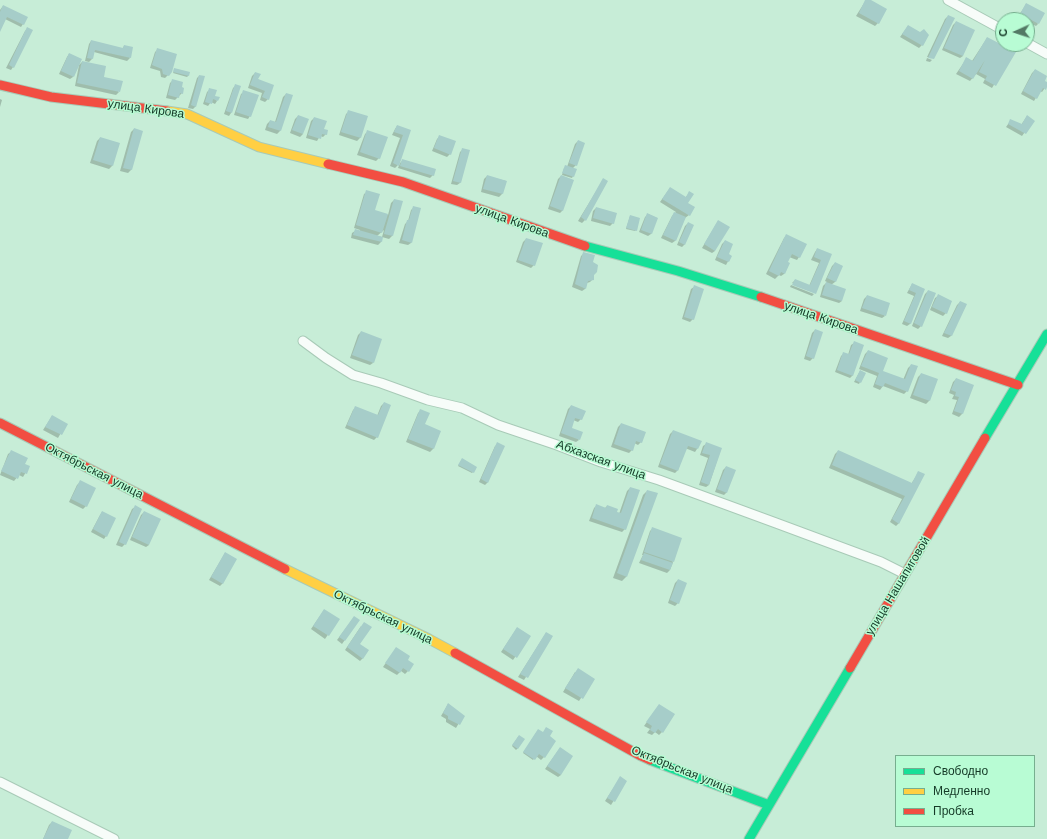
<!DOCTYPE html>
<meta charset="utf-8">
<style>
body{margin:0}
#map{position:relative;width:1047px;height:839px;overflow:hidden;background:#c7edd7;font-family:"Work Sans",sans-serif}
canvas{display:block}
.legend{position:absolute;left:895px;top:755px;width:140px;height:72px;box-sizing:border-box;background:#b8fcd4;border:1px solid #77ae8f;margin:0;padding:5px 7px;list-style:none;font-size:12px;color:#153a27}
.legend li{display:flex;align-items:center;gap:8px;height:20px}
.legend b{width:20px;border:1px solid #77ae8f}
.north{position:absolute;left:995px;top:12px;width:40px;height:40px;box-sizing:border-box;background:#b8fcd4;border:1px solid #77ae8f;border-radius:50%;rotate:267deg;font-size:11px;font-weight:700;line-height:16px;text-align:center;color:#153a27}
.north::after{content:'';display:block;margin:auto;width:14px;height:18px;background:#537965;clip-path:polygon(50% 0,100% 100%,50% 72%,0 100%)}
</style>
<div id="map">
<canvas width="1047" height="839"></canvas>
<ul class="legend">
<li><b style="height:5px;background:#16e098"></b>Свободно</li>
<li><b style="height:5px;background:#ffcf43"></b>Медленно</li>
<li><b style="height:5px;background:#f24e42"></b>Пробка</li>
</ul>
<div class="north">С</div>
</div>
<script>
const context = document.querySelector('canvas').getContext('2d');
context.lineJoin = 'round';
function paint(path, color) {
  context.fillStyle = color;
  context.fill(path, 'evenodd');
}
function strokePath(path, color, width, dash) {
  context.strokeStyle = color;
  context.lineWidth = width;
  context.lineCap = dash ? 'butt' : 'round';
  context.setLineDash(dash || []);
  context.stroke(path);
}
function label(font, color, halo, rows, align = 'center') {
  context.font = font + ' "Work Sans",sans-serif';
  context.lineWidth = 3;
  context.setLineDash([]);
  context.textBaseline = 'middle';
  context.strokeStyle = halo;
  context.fillStyle = color;
  for (const [text, x, y, turn = 0] of rows) {
    context.save();
    context.translate(x, y);
    context.rotate((+turn || 0) * Math.PI / 180);
    context.textAlign = isNaN(turn) ? turn : align;
    if (halo) context.strokeText(text, 0, 0);
    context.fillText(text, 0, 0);
    context.restore();
  }
}
paint(new Path2D(`
 M866,0H869L878,23L875,26L856,16Z
 M1026,4L1038,24L1036,26L1027,22V20H1023L1018,17Z
 M3,6L23,24L21,27L5,19L0,29V10Z
 M948,16L933,58L927,57L945,19Z
 M956,22L963,56L960,58L942,50L953,25Z
 M908,26L922,45L919,48L900,37Z
 M28,28L13,67L11,70L6,68L25,31Z
 M987,38L1014,52L992,88L983,83L985,79L976,74L970,81L956,74L967,58L972,61Z
 M91,41L122,49L124,46L130,58L127,61L94,52L92,59L89,62L85,61L89,44Z
 M158,49L171,72L165,78L161,77L160,71L150,68L155,52Z
 M69,54L73,77L70,79L59,74L67,57Z
 M927,58L932,60L930,62L926,61Z
 M82,62L103,77L119,92L116,95L75,86L79,65Z
 M175,69L189,73L188,76L187,77L173,73Z
 M1035,70L1047,85L1042,92L1040,91L1034,101L1021,94L1032,73Z
 M255,73L257,79L273,86L268,99L265,102L260,100L262,93L248,88L252,76Z
 M199,76L196,106L193,109L188,108L197,78Z
 M173,80L182,93L175,100L166,98L170,83Z
 M236,85L231,113L229,116L224,114L233,88Z
 M210,89L217,101L215,104L211,102L208,106L203,104L207,92Z
 M244,92L250,116L248,119L234,115L241,94Z
 M286,94L291,95L280,131L277,134L265,130L267,124L270,121L275,122L283,97Z
 M0,99L2,100L0,107Z
 M349,111L367,117L360,138L357,141L339,135L346,114Z
 M298,116L303,134L300,137L290,133L295,119Z
 M1027,116L1033,121L1022,136L1006,127L1011,120L1021,125Z
 M314,118L326,134L323,137L320,136L317,141L306,138L311,121Z
 M397,126L410,131L398,165L403,160L433,175L430,178L398,168L400,163L395,168L390,166L400,138L392,135L395,129Z
 M134,129L142,132L131,170L128,173L120,171L131,132Z
 M368,131L379,158L376,161L357,155L365,134Z
 M440,136L450,154L447,157L432,151L437,139Z
 M100,138L118,143L112,166L109,169L90,163L97,141Z
 M578,141L576,165L572,169L576,170L572,178L562,175L564,168L567,167L575,144Z
 M463,149L460,183L457,185L451,184L460,152Z
 M487,176L506,181L502,194L499,197L481,192L484,179Z
 M561,176L563,210L560,213L548,209L558,179Z
 M603,180L585,220L582,223L578,221Z
 M670,188L685,198L689,193L687,203L694,208L689,215L685,218L675,241L672,243L661,238L672,216L676,212L660,202Z
 M367,192L374,211L388,215L391,203L394,200L392,236L389,239L382,237L381,242L378,245L351,238L352,233L355,231L360,232V230L354,228L364,194ZM384,230L382,237L377,236Z
 M414,207L411,243L408,245L399,243L405,224L408,221L411,210Z
 M596,208L613,223L610,226L591,221L593,211Z
 M648,214L657,218L651,234L648,236L639,232L645,217Z
 M630,216L636,230L635,231L626,229Z
 M718,221L715,251L712,253L702,248Z
 M688,223L685,244L682,247L677,245L685,226Z
 M786,236L799,257L797,260L789,257L786,262L789,263L784,274L781,276L779,275L775,279L766,274L784,238Z
 M526,239L534,265L531,268L516,262L523,242Z
 M725,241L727,254L731,256L726,265L715,260L722,244Z
 M817,249L830,254L815,293L792,283L795,280L809,286L819,263L811,260L815,252Z
 M584,253L592,262L593,279L590,282L587,283L585,289L582,291L572,287L581,256Z
 M835,263L842,266L835,282L831,285L842,301L839,303L820,297L823,286L827,282L825,281L832,266Z
 M912,284L924,289L910,324L907,326L902,324L914,296L907,293Z
 M791,285L814,294L812,296L790,287Z
 M694,287L693,319L690,322L682,319L691,289Z
 M928,291L921,326L918,329L912,326L925,294Z
 M867,296L885,316L882,318L860,311L864,299Z
 M938,296L946,313L943,316L930,310L935,298Z
 M960,302L966,305L951,336L948,338L942,336L957,305Z
 M815,330L813,358L810,361L804,359L812,333Z
 M361,332L373,363L370,365L350,358L358,335Z
 M854,343L853,375L850,378L835,372L841,356L844,353L848,355L851,345Z
 M868,351L881,371L903,380L908,368L911,365L907,391L904,394L883,386L880,390L873,387L877,376L859,369L865,354Z
 M860,371V382L859,384L854,382Z
 M921,374L937,380L929,401L926,404L910,398L918,377Z
 M956,379L973,386L962,414L959,417L952,414L957,400L952,399L954,395L949,393L953,382Z
 M384,403L377,437L374,440L345,428L353,410L356,407L377,416L381,406Z
 M571,406L581,419L578,422L573,420L570,429L579,440L576,442L559,436L568,409Z
 M421,410L424,425L440,432L433,449L430,452L406,442L418,413Z
 M52,416L66,424L58,438L43,430Z
 M621,424L641,442L638,445L634,443L632,450L629,453L611,447L618,427Z
 M673,431L700,441L697,449L695,452L685,448L678,470L675,473L658,467L670,434Z
 M498,444L488,482L485,485L479,482L495,446Z
 M706,444L721,449L709,485L706,487L699,485L708,458L700,455L703,446Z
 M838,451L911,484L919,472L899,523L896,526L890,522L902,499L829,468L835,454Z
 M11,452L24,464L29,467L23,477L19,475L14,481L0,475L8,454Z
 M461,461L473,472L472,473L458,466Z
 M726,467L727,492L724,495L715,492L723,470Z
 M80,482L86,506L83,509L69,502L77,485Z
 M630,488L625,529L622,532L589,521L594,508L596,506L605,508L607,506L619,514L627,491Z
 M647,491L626,577L622,581L613,578L643,495Z
 M135,507L125,544L122,547L116,545L132,509Z
 M102,512L106,536L104,539L91,532L100,515Z
 M144,512L149,545L146,547L130,540L141,515Z
 M652,529L673,562L670,570L667,573L639,563L643,555H642L650,531Z
 M225,553L223,583L220,586L209,580Z
 M678,580V603L675,606L668,603L675,583Z
 M324,610L338,620L325,639L311,629Z
 M352,620H359L342,644L337,640Z
 M361,626L359,644L363,658L360,661L345,650Z
 M517,628L529,637L513,660L501,652Z
 M546,633L552,637L524,680L518,677Z
 M396,648L406,661L408,671L405,674L401,671L397,675L383,667Z
 M575,672L594,679L579,701L563,692Z
 M448,704L463,716L456,728L446,722V719L441,716Z
 M659,705L662,732L659,735L655,732L652,735L647,733L650,729L644,726Z
 M536,733L548,736L544,757L541,760L536,756L533,760L523,753Z
 M518,737V748L516,750L512,746Z
 M560,748L561,775L558,777L545,769Z
 M620,778L626,781L611,805L605,801Z
 M52,822L67,839H43L49,825Z`), '#0003');
paint(new Path2D(`
 M865,0H871L887,9L879,24L859,13Z
 M1026,3L1045,13L1039,24L1020,14Z
 M3,5L28,17L24,25L7,17L0,32V12Z
 M948,15L955,18L934,59L928,58Z
 M956,21L975,30L963,56L944,48Z
 M908,25L920,32L924,29L929,35L923,46L902,34Z
 M27,27L33,30L14,68L9,65Z
 M987,37L1016,52L996,86L985,80L987,76L979,72L985,60L973,79L959,71L966,57L973,61Z
 M91,40L123,48L124,45L133,47L131,58L95,50L93,59L87,58Z
 M157,48L177,54L172,72L169,76L163,74L162,69L152,65Z
 M69,53L82,59L74,77L61,71Z
 M82,61L106,66L104,77L123,81L120,92L77,83Z
 M174,68L190,72L189,76L173,72Z
 M1035,69L1047,76L1045,81L1047,82V87L1046,90L1043,88L1037,99L1023,91Z
 M255,72L261,74L258,79L274,85L269,100L262,97L265,91L250,85Z
 M199,75L205,76L196,107L191,105Z
 M172,79L183,82L182,87L184,88L183,94L180,93L179,98L168,95Z
 M235,84L241,86L232,113L226,111Z
 M209,88L217,90L215,96L220,97L218,101L213,99L212,104L205,102Z
 M243,90L259,95L251,117L236,112Z
 M286,93L293,95L281,131L268,127L270,120L276,122Z
 M348,110L368,116L361,138L341,132Z
 M298,115L309,119L303,134L292,130Z
 M1027,115L1035,121L1026,134L1008,124L1010,119L1022,124Z
 M314,117L327,121L324,129L328,130L327,135L322,134L321,139L308,135Z
 M397,125L411,130L399,166L393,163L403,135L394,132Z
 M134,128L143,131L132,170L123,168Z
 M367,130L388,137L380,159L360,152Z
 M439,135L456,141L451,155L434,148Z
 M100,137L120,143L113,166L93,160Z
 M578,140L585,143L577,166L569,163Z
 M462,148L470,150L461,183L453,181Z
 M402,159L436,169L434,176L400,166Z
 M565,165L577,169L574,177L562,173Z
 M487,175L507,181L503,194L483,189Z
 M561,175L574,180L563,211L550,206Z
 M603,178L608,181L586,221L581,217Z
 M670,187L686,197L689,191L694,194L688,203L695,207L690,216L662,199Z
 M366,190L380,194L375,210L388,214L382,233L356,225Z
 M394,199L403,201L393,236L384,234Z
 M413,206L421,208L412,243L402,240L407,220H409Z
 M596,207L617,213L614,224L593,218Z
 M674,212L686,217L676,241L663,235Z
 M647,213L658,218L652,234L641,230Z
 M630,215L640,218L637,231L626,228Z
 M718,220L730,227L715,251L704,244Z
 M688,222L694,225L685,245L679,242Z
 M355,229L383,237L382,242L353,235Z
 M786,234L807,244L800,258L792,254L788,262L790,263L785,274L781,272L779,276L769,271Z
 M526,238L543,243L535,266L518,260Z
 M725,240L733,244L729,254L732,256L729,262L717,257Z
 M817,248L832,254L816,294L792,285L795,279L810,285L821,260L814,257Z
 M583,252L595,255L593,262L598,265L597,272L594,275V280L588,281L586,289L575,284Z
 M835,262L843,266L836,282L827,278Z
 M826,282L846,289L842,301L822,295Z
 M912,283L925,289L911,324L904,321L916,293L909,290Z
 M694,285L704,289L694,320L684,317Z
 M928,290L936,293L922,327L914,323Z
 M938,294L952,301L947,314L932,307Z
 M867,295L890,303L886,316L862,308Z
 M960,301L967,304L952,336L944,333Z
 M815,329L823,332L814,359L806,356Z
 M361,331L382,339L374,363L352,355Z
 M854,341L864,345L853,376L837,370L843,352L849,354Z
 M868,350L888,358L883,371L905,379L911,364L918,366L908,392L885,383L883,387L875,384L879,373L861,366Z
 M860,370L866,373L861,383L855,380Z
 M921,373L938,379L930,401L913,395Z
 M956,378L974,385L963,414L954,411L959,397L955,396L956,392L951,390Z
 M384,402L391,405L378,438L347,425L355,406L378,415Z
 M571,405L586,411L582,420L575,418L572,428L583,432L580,440L561,433Z
 M420,409L430,413L425,424L441,431L434,449L408,439Z
 M52,415L68,424L62,435L45,427Z
 M621,423L646,432L642,443L636,441L633,451L614,444Z
 M673,430L702,441L698,449L688,446L678,471L660,464Z
 M497,442L505,446L488,483L481,479Z
 M706,442L722,448L709,485L701,482L710,455L702,453Z
 M11,450L28,458L25,464L30,466L27,474L21,472L18,479L1,471Z
 M838,450L912,483L918,471L925,474L899,524L892,519L905,496L832,465Z
 M462,458L477,467L474,473L458,465Z
 M726,466L736,470L727,493L717,489Z
 M80,480L96,488L87,507L71,499Z
 M630,487L640,490L626,530L592,518L596,504L606,508L607,505L618,509L617,512L621,513Z
 M647,490L658,493L627,577L617,573Z
 M135,505L142,509L126,545L119,542Z
 M102,511L116,518L107,537L93,529Z
 M144,511L161,519L149,545L132,537Z
 M652,527L682,538L674,562L644,552Z
 M225,552L237,559L223,584L211,577Z
 M644,553L673,563L670,570L641,560Z
 M678,579L687,583L679,604L670,600Z
 M324,609L340,619L329,636L313,626Z
 M354,616L360,620L345,641L339,637Z
 M364,622L372,627L360,644L369,650L363,659L347,647Z
 M517,627L531,636L517,658L503,649Z
 M546,632L553,636L528,678L520,674Z
 M396,647L410,656L408,660L414,664L409,672L403,668L400,673L385,663Z
 M578,668L595,679L583,699L565,688Z
 M448,703L465,716L460,725L448,719V716L443,713Z
 M659,704L675,714L663,733L658,729L655,733L650,730L652,726L646,722Z
 M546,727L553,731L550,736L556,741L545,758L539,754L535,760L523,752L538,729L543,732Z
 M519,735L525,739L518,749L512,745Z
 M560,747L573,756L561,775L547,766Z
 M620,776L627,781L615,802L607,798Z
 M52,821L72,830L68,839H43Z`), '#a6cdc9');
const street = new Path2D(`
 M948,0L1003,30
 M1027,43L1047,54
 M303,341L326,358L353,375L381,383L428,400L462,408L498,425L557,445L601,462L659,480L776,523L881,562L905,574
 M0,782L114,839`);
const fast = new Path2D(`
 M585,246L678,271L761,297
 M985,438L1047,334
 M650,760L769,805
 M749,839L850,668`);
const slow = new Path2D(`
 M167,111L187,114L259,147L328,164
 M285,569L429,639L455,653`);
const jam = new Path2D(`
 M0,85L51,97L167,111
 M328,164L403,182L585,246
 M761,297L1018,385
 M0,423L285,569
 M455,653L641,756L650,760
 M850,668L985,438`);
strokePath(street, '#a8cab7', 11);
strokePath(fast, '#a8cab7', 11);
strokePath(slow, '#a8cab7', 11);
strokePath(jam, '#a8cab7', 11);
strokePath(street, '#f7fcf9', 9);
strokePath(fast, '#16e098', 9);
strokePath(slow, '#ffcf43', 9);
strokePath(jam, '#f24e42', 9);
label('12px', '#153a27', '#b8fcd4', [
 ["улица Кирова",146,109,8],
 ["улица Кирова",512,221,20],
 ["улица Кирова",821,318,19],
 ["Абхазская улица",601,460,20],
 ["Октябрьская улица",94,471,27],
 ["улица Нашапиговой",898,586,-59],
 ["Октябрьская улица",383,617,26],
 ["Октябрьская улица",682,770,22]
]);
</script>
